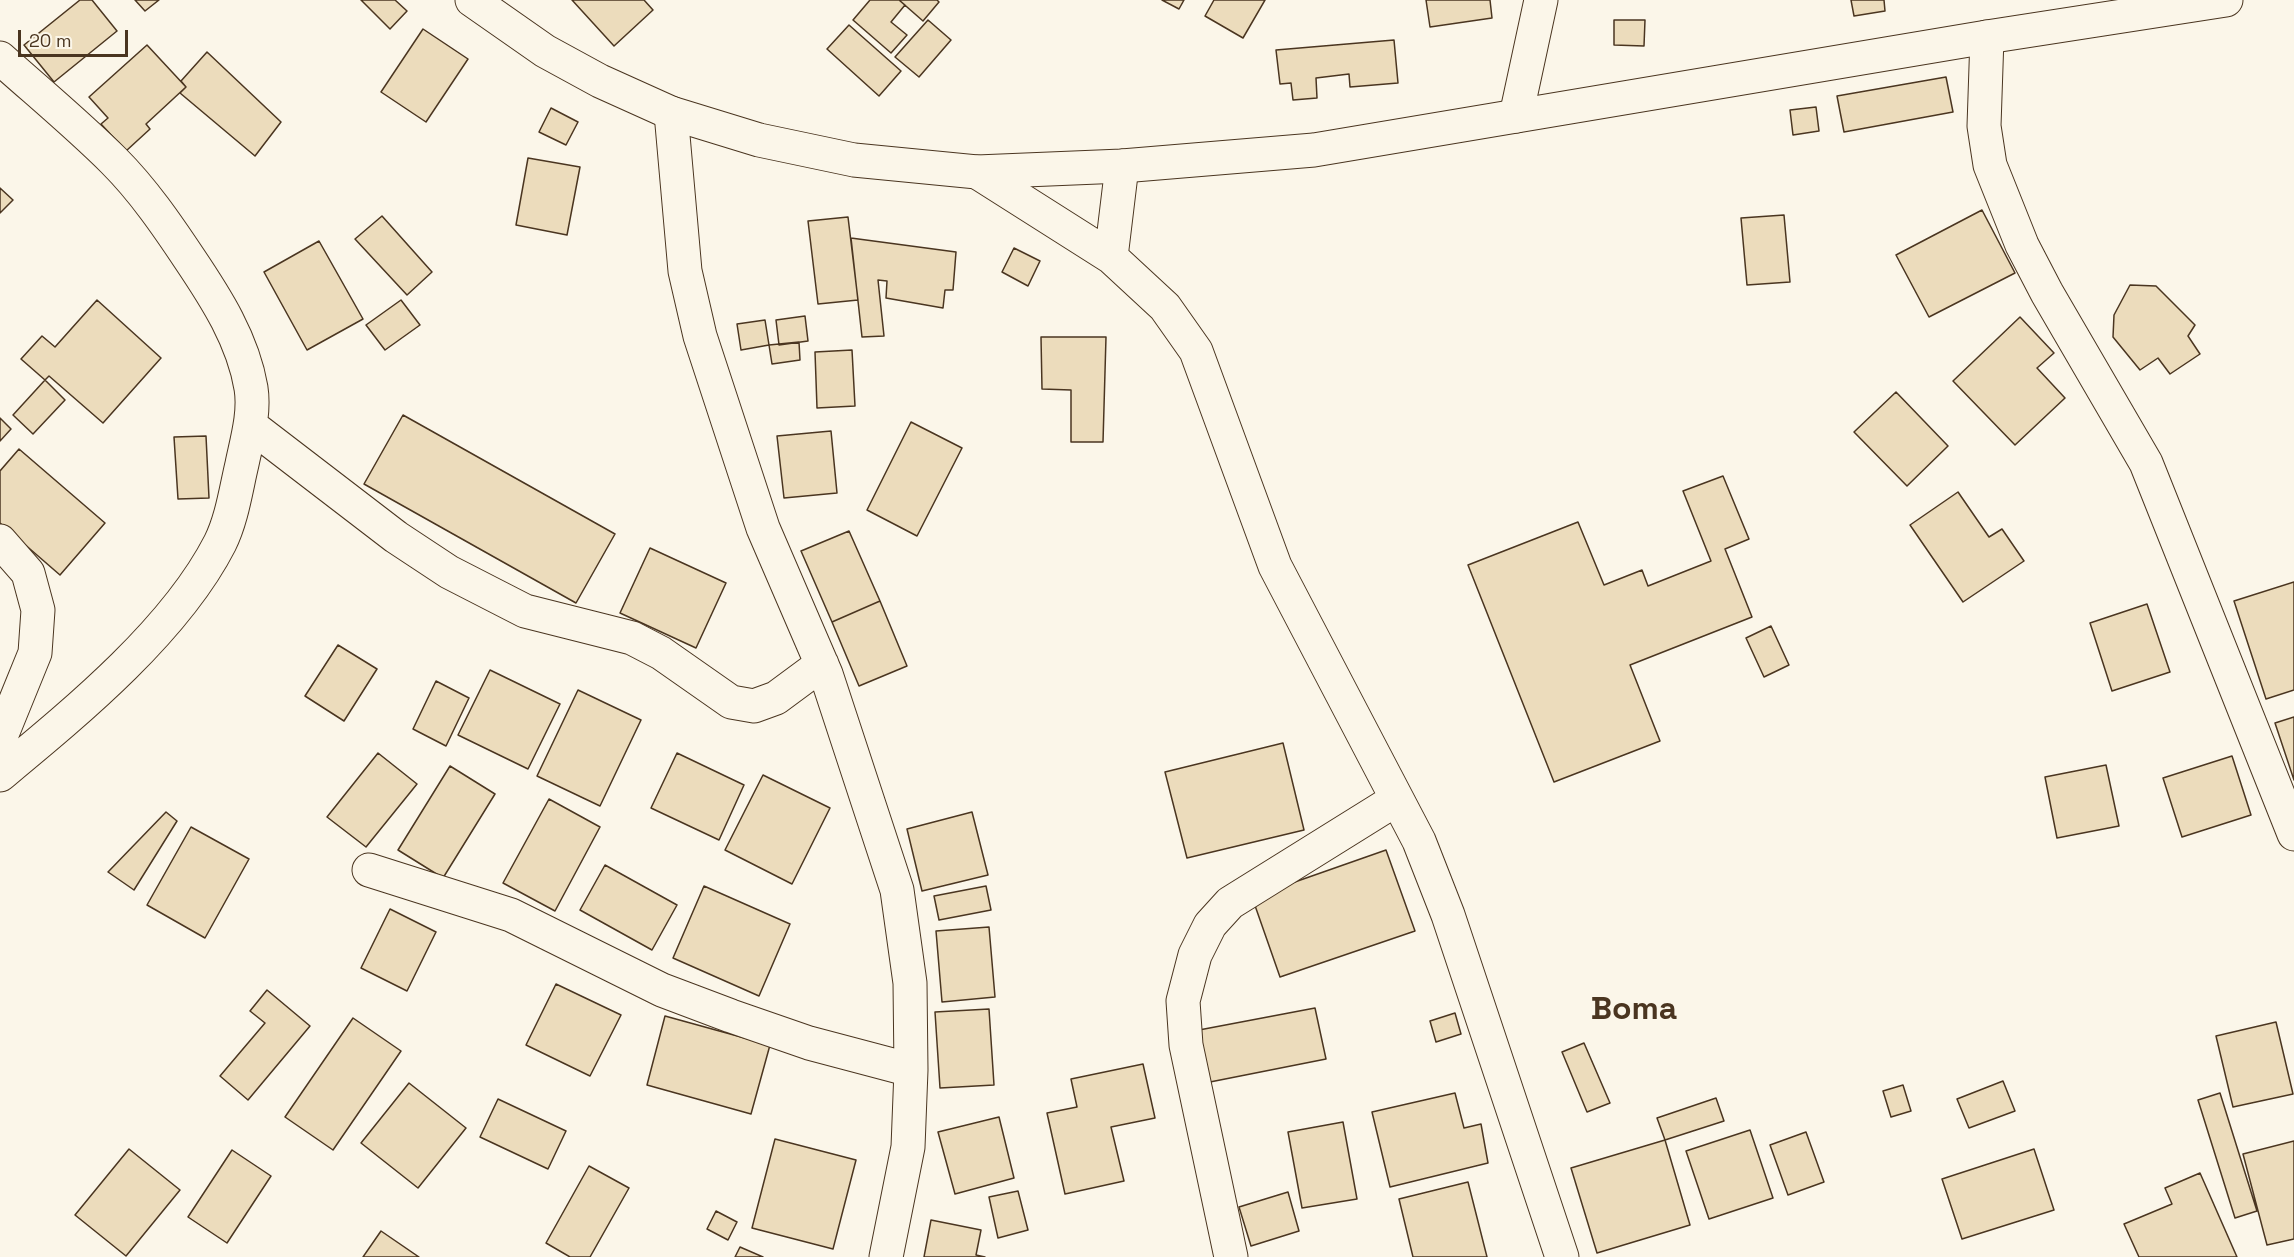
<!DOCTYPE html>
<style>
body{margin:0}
#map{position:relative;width:2294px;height:1257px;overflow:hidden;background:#fbf6e9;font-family:"Space Grotesk",sans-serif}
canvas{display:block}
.scale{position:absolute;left:18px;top:30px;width:110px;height:27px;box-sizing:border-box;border:3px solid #4a3520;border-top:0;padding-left:8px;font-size:18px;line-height:21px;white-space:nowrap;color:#4a3520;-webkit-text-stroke:4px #fbf6e9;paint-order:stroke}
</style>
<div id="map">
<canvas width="2294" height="1257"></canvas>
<div class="scale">20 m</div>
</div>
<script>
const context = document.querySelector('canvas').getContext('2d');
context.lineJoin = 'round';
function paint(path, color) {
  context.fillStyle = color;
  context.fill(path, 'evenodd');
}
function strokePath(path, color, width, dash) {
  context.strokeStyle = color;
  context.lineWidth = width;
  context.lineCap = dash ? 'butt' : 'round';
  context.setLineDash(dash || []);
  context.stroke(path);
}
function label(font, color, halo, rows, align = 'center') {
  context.font = font + ' "Space Grotesk",sans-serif';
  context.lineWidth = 4.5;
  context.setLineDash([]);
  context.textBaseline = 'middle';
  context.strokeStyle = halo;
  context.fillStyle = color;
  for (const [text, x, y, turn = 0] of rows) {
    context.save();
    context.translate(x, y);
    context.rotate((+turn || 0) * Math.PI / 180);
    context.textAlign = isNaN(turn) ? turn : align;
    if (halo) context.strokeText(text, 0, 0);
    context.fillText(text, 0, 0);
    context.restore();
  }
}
const building = new Path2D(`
 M80,0H92L117,31L54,82L24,45Z
 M135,0H159L145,11Z
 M361,0H395L407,11L390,29Z
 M572,0H644L653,10L614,46Z
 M870,0H899L905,5L891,22L907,35L891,53L853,20Z
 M899,0H937L939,2L923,21Z
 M1162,0H1184L1179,9Z
 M1214,0H1265L1243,38L1205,16Z
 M1426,0H1490L1492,18L1430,27Z
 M1851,0H1884L1885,11L1854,16Z
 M928,20L951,40L919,77L895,57Z
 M1614,20H1645L1644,46L1614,45Z
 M849,25L901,71L879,96L827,49Z
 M423,29L468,59L426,122L381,92Z
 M1394,40L1398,83L1350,87L1349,74L1316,78L1317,98L1293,100L1291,83L1280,84L1276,50Z
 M147,45L186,87L146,124L150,129L126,151L101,124L108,118L89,97Z
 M207,52L281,122L255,156L180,93L186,87L181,81Z
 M1946,77L1953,112L1844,132L1837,96Z
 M1816,107L1819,131L1793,135L1790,110Z
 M551,108L578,122L566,145L539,132Z
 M528,158L580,167L567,235L516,225Z
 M0,188L13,200L0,213Z
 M1982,210L2015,273L1929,317L1896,255Z
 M1784,215L1790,282L1747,285L1741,218Z
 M382,216L432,272L407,295L355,239Z
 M848,217L858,300L818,304L808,221Z
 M851,238L956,252L953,290H945L943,308L886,298L887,281L878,280L884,336L862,337Z
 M319,241L363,319L307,350L264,272Z
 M1014,248L1040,261L1028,286L1002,272Z
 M2130,285L2156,286L2195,325L2188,336L2200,354L2170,374L2158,358L2140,370L2113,337L2114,315Z
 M97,300L161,358L103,423L49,376L45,380L21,359L42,336L55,347Z
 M401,300L420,325L385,350L366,325Z
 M805,316L808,341L779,345L776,320Z
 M2020,317L2054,353L2037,368L2065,398L2015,445L1953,381Z
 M765,320L769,345L741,350L737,324Z
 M1041,337H1106L1103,442H1071V390L1042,389Z
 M799,342L800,360L772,364L769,345Z
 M852,350L855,406L817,408L815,352Z
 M45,380L65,400L33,434L13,415Z
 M1896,392L1948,446L1907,486L1854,432Z
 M403,415L615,534L576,603L364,484Z
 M0,418L11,429L0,441Z
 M911,422L962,448L917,536L867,510Z
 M831,431L837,493L784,498L777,436Z
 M206,436L209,498L178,499L174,437Z
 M19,449L105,523L60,575L0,523V471Z
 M1723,476L1749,539L1725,549L1752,617L1630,665L1660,741L1554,782L1468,565L1578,522L1604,585L1642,570L1648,586L1711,561L1683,491Z
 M1958,492L1989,537L2002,529L2024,561L1963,602L1910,525Z
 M849,531L880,601L832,622L801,551Z
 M650,548L726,583L696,648L620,613Z
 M2294,582V690L2266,699L2234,601Z
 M880,601L907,666L859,686L832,622Z
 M2147,604L2170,672L2112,691L2090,623Z
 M1771,626L1789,665L1764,677L1746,638Z
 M338,645L377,669L344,721L305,696Z
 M490,670L560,704L528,769L458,735Z
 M436,681L469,698L446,746L413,729Z
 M578,690L641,720L600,806L537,776Z
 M2294,717V780L2275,723Z
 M1283,743L1304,830L1187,858L1165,772Z
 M378,753L417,784L366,847L327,817Z
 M677,753L744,785L719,840L651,808Z
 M2232,756L2251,815L2182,837L2163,778Z
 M2106,765L2119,826L2057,838L2045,777Z
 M450,766L495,794L443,878L398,850Z
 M763,775L830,808L792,884L725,850Z
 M549,799L600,827L555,911L503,883Z
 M166,812L177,821L134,890L108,872Z
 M972,812L988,875L922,891L907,829Z
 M191,827L249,859L205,938L147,905Z
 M1386,850L1415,931L1280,977L1252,897Z
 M605,865L677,905L652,950L580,910Z
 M704,886L790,924L759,996L673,958Z
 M986,886L991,910L939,920L934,896Z
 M390,909L436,932L407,991L361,968Z
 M989,927L995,997L942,1002L936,931Z
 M556,984L621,1015L590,1076L526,1045Z
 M267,990L310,1026L248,1100L220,1076L265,1023L250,1011Z
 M1315,1008L1326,1059L1210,1082L1199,1030Z
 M989,1009L994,1085L940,1088L935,1012Z
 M1455,1013L1461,1034L1436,1042L1430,1021Z
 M665,1016L770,1045L751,1114L647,1085Z
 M353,1018L401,1051L333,1150L285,1117Z
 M2276,1022L2293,1094L2233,1107L2216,1036Z
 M1584,1043L1610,1103L1587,1112L1562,1052Z
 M1143,1064L1155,1118L1111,1127L1124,1181L1065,1194L1047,1113L1077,1107L1071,1079Z
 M2003,1081L2015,1111L1969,1128L1957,1099Z
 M409,1083L466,1128L418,1188L361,1143Z
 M1903,1085L1911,1111L1891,1117L1883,1091Z
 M1455,1093L1464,1128L1481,1124L1488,1163L1390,1187L1372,1112Z
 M2220,1093L2257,1211L2235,1218L2198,1100Z
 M1716,1098L1724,1121L1665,1140L1657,1118Z
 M498,1099L566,1131L548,1169L480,1137Z
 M999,1117L1014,1178L955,1194L938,1132Z
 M1343,1122L1357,1199L1302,1208L1288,1132Z
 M1750,1130L1773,1198L1709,1219L1686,1151Z
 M1806,1132L1824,1182L1788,1195L1770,1145Z
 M775,1139L856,1160L833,1249L752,1228Z
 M1665,1140L1690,1225L1597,1253L1571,1168Z
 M2294,1141V1239L2267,1245L2243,1154Z
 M129,1149L180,1190L126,1256L75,1215Z
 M2034,1149L2054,1210L1962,1239L1942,1179Z
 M232,1150L271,1176L227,1243L188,1217Z
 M589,1166L629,1188L590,1257H570L546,1243Z
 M2200,1173L2237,1257H2139L2124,1224L2172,1204L2165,1188Z
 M1468,1182L1487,1257H1413L1399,1199Z
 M1018,1191L1028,1230L998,1238L989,1197Z
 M1288,1192L1299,1231L1251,1246L1239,1207Z
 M716,1211L737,1222L728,1240L707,1229Z
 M931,1220L981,1230L976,1255L985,1257H924Z
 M381,1231L419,1257H363Z
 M740,1247L763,1257H735Z`);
paint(building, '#ecdcbc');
strokePath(building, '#4a3520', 1.5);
const minor = new Path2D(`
 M1987,37L1984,126L1990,165L2022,245L2047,293L2146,463L2294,834
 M0,58C38,92 78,125 114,161C143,190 167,225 189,258C216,298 243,340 251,388C255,413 247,440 242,464C236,489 232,519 220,543C175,631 76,712 0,775
 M671,113L685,271L700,336L763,528L826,674L897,890L910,983L911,1070L908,1147L886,1257
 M1516,116L1541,0
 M977,172L1111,257L1165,307L1196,351L1275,566L1419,841L1448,915L1562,1257
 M1111,257L1122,166
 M250,425L396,537L449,572L525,611L632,638L661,653L731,702L754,706L776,698L822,664
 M0,541L28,573L38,610L35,653L0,739
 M369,870L511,915L662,990L731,1016L809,1043L911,1070
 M1231,1257L1186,1045L1183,1001L1195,955L1210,925L1230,903L1397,799`);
const highway = new Path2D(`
 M472,0L545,51L600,81L671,113L759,140L854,160L977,172L1122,166L1314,150L1987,37L2226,0`);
strokePath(minor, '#4a3520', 35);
strokePath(highway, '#4a3520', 35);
strokePath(minor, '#fbf6e9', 33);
strokePath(highway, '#fbf6e9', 33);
label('bold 32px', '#4a3520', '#fbf6e9', [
 ["Boma",1634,1010]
]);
</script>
